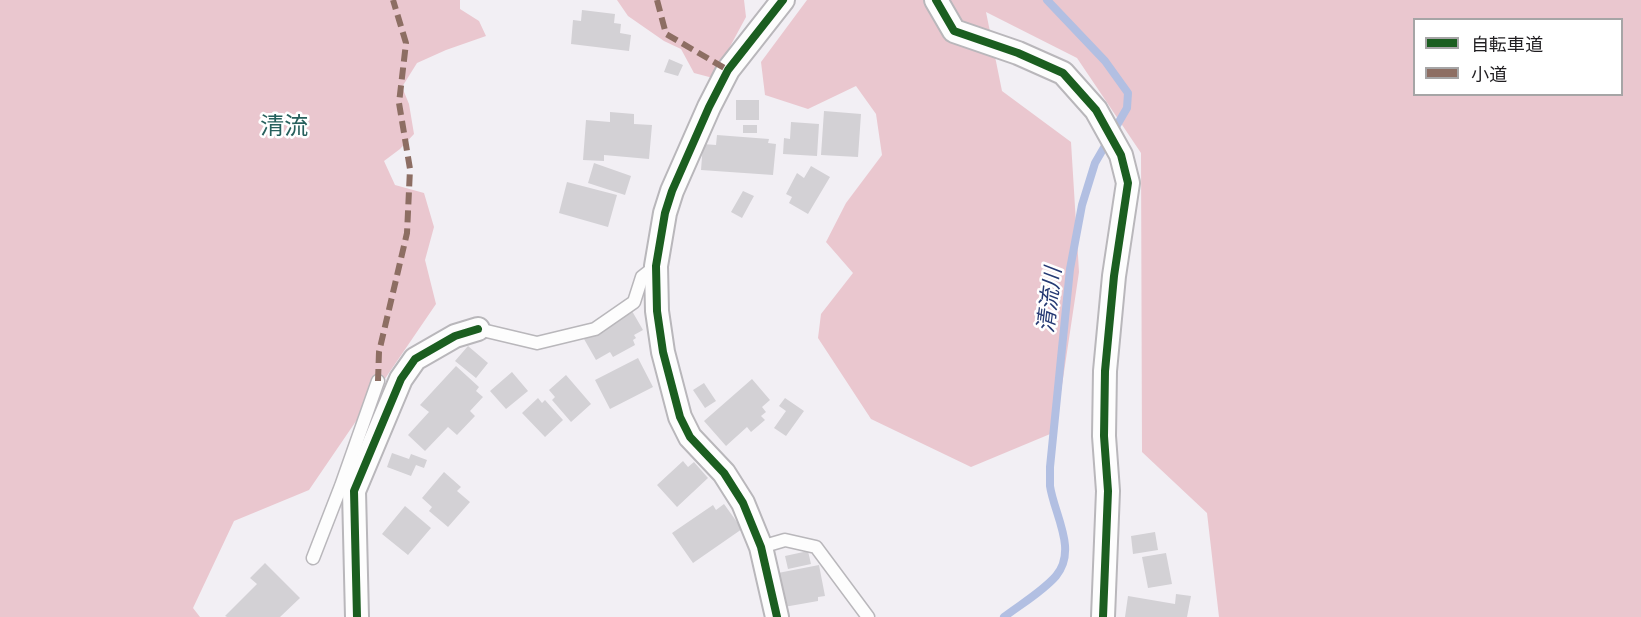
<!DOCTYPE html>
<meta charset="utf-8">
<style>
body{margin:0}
#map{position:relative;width:1641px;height:617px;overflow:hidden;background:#f2eff4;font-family:"Public Sans","Noto Sans JP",sans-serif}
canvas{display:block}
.legend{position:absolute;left:1413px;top:18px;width:210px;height:78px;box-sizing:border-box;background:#fff;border:2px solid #a6a5a6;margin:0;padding:8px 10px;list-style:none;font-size:18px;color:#201e21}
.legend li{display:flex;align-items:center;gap:12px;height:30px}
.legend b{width:30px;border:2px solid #a6a5a6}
</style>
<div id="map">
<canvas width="1641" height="617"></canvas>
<ul class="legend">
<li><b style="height:8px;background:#1b5e20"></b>自転車道</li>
<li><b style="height:8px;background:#8d6e63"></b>小道</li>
</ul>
</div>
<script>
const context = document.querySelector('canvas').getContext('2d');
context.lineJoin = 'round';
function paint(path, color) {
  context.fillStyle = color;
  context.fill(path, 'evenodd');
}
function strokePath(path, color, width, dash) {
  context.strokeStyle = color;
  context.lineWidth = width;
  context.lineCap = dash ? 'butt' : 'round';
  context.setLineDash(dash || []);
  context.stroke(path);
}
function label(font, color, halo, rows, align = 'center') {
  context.font = font + ' "Public Sans","Noto Sans JP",sans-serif';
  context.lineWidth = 5;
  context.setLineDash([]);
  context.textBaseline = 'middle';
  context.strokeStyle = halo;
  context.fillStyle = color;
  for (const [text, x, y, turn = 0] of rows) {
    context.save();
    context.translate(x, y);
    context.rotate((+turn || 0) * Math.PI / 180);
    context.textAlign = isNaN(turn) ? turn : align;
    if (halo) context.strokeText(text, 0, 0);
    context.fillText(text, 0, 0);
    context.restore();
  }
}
paint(new Path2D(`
 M0,0H460V9L479,21L486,36L446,50L417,63L402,87L409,104L414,134L400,149L384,161L395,185L424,193L434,227L425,260L436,304L309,490L234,521L193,608L200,617H0Z
 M617,0H744L746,17L713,78L694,73L681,49L664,41L628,16Z
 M807,0H1641V617H1219L1207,513L1142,452L1141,153L1077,58L986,12L1002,91L1071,142L1079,272L1055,432L971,467L871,419L818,338L821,314L853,273L826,242L846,203L882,155L876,114L856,86L808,109L765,95L761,62ZM1414,20H1622V94H1414Z`), '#eac7cf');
strokePath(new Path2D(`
 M1004,617C1021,604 1042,592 1056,576C1078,550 1054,514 1050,486C1050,480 1050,473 1050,467L1070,269L1082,205L1095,163L1127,108L1128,93L1105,61L1047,0`), '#b2bfe2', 8);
paint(new Path2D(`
 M582,10L615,14L614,23L621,24L620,33L631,35L629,51L571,44L573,20L581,21Z
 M669,59L683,65L678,76L664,72Z
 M736,100H759V120H736Z
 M824,111L861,114L858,157L821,155Z
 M610,112L634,114V124L652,125L649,159L604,155V161L583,160L586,120L610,122Z
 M791,122L819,124L817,156L783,154L784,138L790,139Z
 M743,125H757V133H743Z
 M717,135L769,139L768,143L776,144L773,175L701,170L703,144L716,145Z
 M594,163L631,176L625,195L588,183Z
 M811,166L830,177L808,214L789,203L792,197L786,194L797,173L804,178Z
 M567,182L617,195L608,227L559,213Z
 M743,191L754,196L742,218L731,212Z
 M632,311L643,330L634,335L636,338L633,340L635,345L613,357L610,352L596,360L584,339Z
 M468,346L488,363L476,378L455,361Z
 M638,358L653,387L610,409L595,380Z
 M456,366L479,387L476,391L483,397L470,411L475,416L457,435L448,427L425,451L408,435L429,412L420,405Z
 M512,372L528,391L506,409L490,391Z
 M566,375L591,404L571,422L552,400L555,397L549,390Z
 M752,379L770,400L762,407L766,412L761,416L765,420L751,432L747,427L726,446L704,421Z
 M704,383L716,401L705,408L693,390Z
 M538,398L542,403L545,400L563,420L545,437L522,413Z
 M785,398L804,411L786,436L774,428L786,411L779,406Z
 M392,453L409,459L411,454L427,460L424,468L416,465L411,476L387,467Z
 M683,461L688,467L694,462L708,478L677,507L657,485Z
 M444,472L461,487L457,491L470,502L448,527L429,511L432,507L422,498Z
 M724,504L742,529L693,563L672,533L713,505L716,510Z
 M405,506L431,528L408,555L382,534Z
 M1155,532L1158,550L1133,554L1131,536Z
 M808,551L811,564L788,569L785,556Z
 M1166,553L1172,584L1148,588L1142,557Z
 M265,563L300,598L280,617H227L225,616L257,584L250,578Z
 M819,565L825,596L818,597V601L784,607L778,573Z
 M1176,594L1191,596L1187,617H1125L1128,596L1175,604Z`), '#d3d1d5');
const lane = new Path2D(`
 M478,329L537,343L595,329L634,302L642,277L656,266
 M761,547L785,540L816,547L868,617
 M313,558L341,486L378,381`);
const street = new Path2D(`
 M936,0L954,31L1018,53L1063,73L1096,110L1121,155L1128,183L1114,276L1105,371L1104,436L1108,491L1103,617
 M357,617L354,491L401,379L415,359L455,336L478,329
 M777,617L761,547L743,503L724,473L690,437L680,417L663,352L657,311L656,266L665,213L672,191L709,107L728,70L783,0`);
strokePath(lane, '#b9b7bb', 15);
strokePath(street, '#b9b7bb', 26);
strokePath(lane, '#fdfdfd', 12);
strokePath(street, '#fdfdfd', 22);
strokePath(new Path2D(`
 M657,0L666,34L728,70
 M378,381L379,352L407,233L410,169L399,103L406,43L393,0`), '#8d6e63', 6, [12, 6]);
strokePath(new Path2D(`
 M936,0L954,31L1018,53L1063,73L1096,110L1121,155L1128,183L1114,276L1105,371L1104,436L1108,491L1103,617
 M357,617L354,491L401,379L415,359L455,336L478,329
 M777,617L761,547L743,503L724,473L690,437L680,417L663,352L657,311L656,266L665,213L672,191L709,107L728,70L783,0`), '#1b5e20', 8);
label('italic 22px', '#263a74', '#fff', [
 ["清流川",1050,300,-83]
]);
label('24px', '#27605d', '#fff', [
 ["清流",284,127]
]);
</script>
